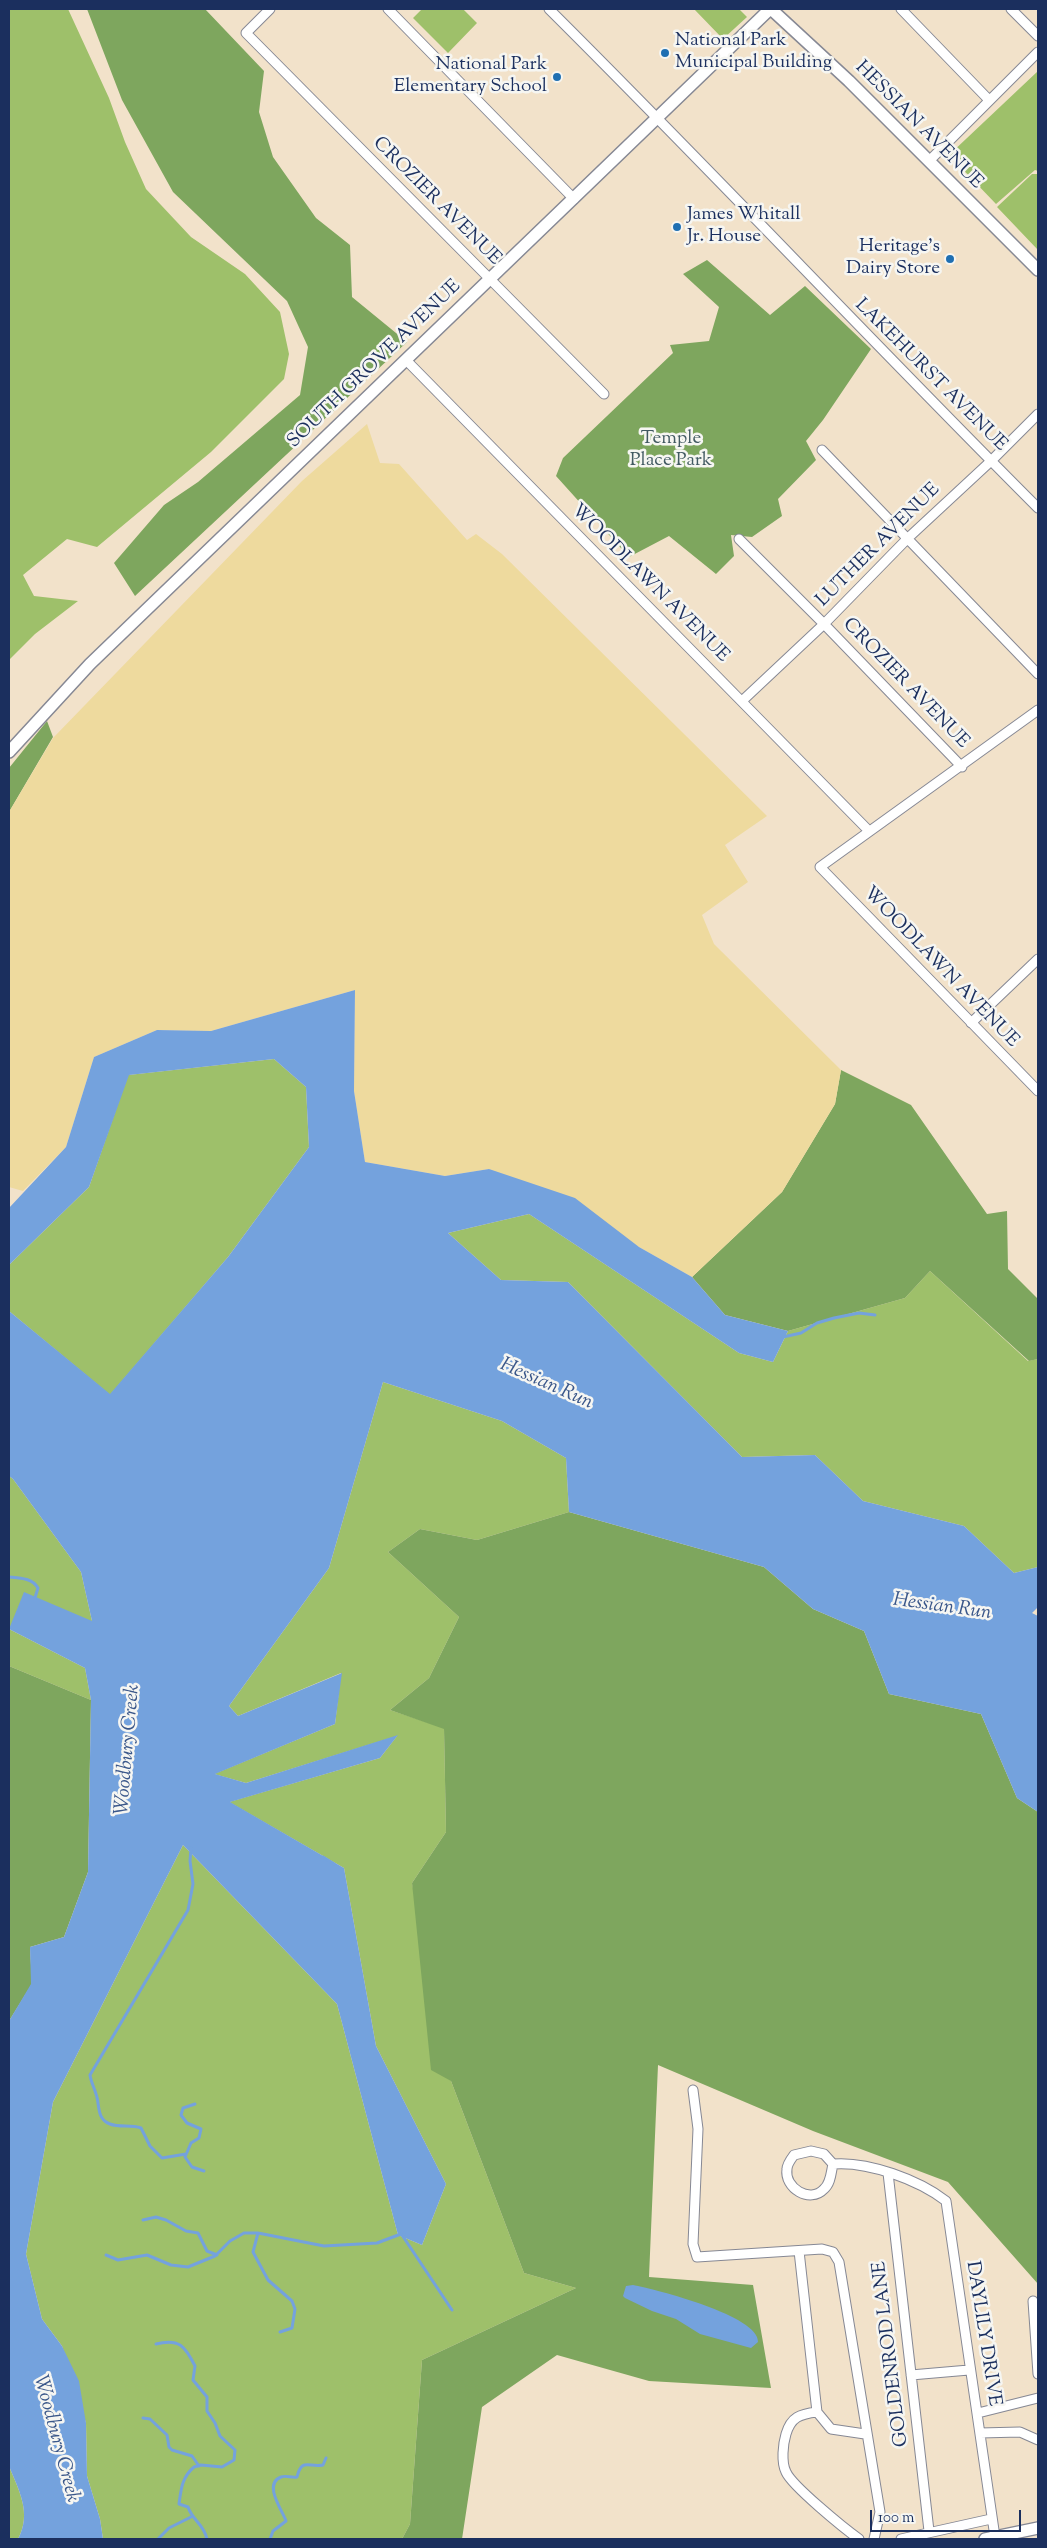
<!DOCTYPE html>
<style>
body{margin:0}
#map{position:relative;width:1047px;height:2548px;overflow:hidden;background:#f2e2ca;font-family:"Sorts Mill Goudy",serif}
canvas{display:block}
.frame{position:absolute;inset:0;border:10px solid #1b2f5e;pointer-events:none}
.scale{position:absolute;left:870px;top:2510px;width:151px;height:22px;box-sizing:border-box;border:2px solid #1b2f5e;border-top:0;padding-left:6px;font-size:15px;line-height:18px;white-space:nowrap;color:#1b2f5e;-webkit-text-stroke:4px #f6f6f2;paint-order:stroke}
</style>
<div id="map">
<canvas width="1047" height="2548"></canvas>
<div class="frame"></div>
<div class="scale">100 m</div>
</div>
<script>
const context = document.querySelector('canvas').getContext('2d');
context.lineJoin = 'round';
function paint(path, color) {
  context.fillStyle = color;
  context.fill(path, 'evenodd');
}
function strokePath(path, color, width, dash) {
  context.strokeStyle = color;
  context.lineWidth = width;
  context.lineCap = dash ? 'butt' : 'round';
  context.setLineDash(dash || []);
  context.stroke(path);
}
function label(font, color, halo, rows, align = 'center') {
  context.font = font + ' "Sorts Mill Goudy",serif';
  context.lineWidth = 5;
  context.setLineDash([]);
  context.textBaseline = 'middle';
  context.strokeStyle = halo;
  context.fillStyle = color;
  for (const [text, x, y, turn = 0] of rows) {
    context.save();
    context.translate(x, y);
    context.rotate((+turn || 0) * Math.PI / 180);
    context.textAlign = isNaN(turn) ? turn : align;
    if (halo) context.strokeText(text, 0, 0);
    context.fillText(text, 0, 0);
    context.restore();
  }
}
paint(new Path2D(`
 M9,9H68L109,98L125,142L146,189L191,237L245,274L280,312L289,354L284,379L211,452L97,547L67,539L23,575L34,596L78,601L35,634L9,660Z
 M422,9H463L477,23L448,53L413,18Z
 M694,9H739L747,17L723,39Z
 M1038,71V171L1035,170L996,204L949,155Z
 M1032,174H1038V250L997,207Z
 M274,1059L306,1087L309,1147L228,1257L110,1395L9,1311V1265L89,1187L128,1075Z
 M529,1214L739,1353L773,1362L788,1331L905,1298L930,1271L1028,1361L1038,1359V1567L1014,1573L964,1526L863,1501L815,1455L742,1457L568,1282L501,1280L448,1233Z
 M383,1382L502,1421L566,1458L569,1512L477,1540L420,1529L388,1552L459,1617L429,1678L390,1710L444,1728L446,1832L412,1883L451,2081L524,2273L576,2288L422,2360L410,2524L402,2539H103L100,2519L87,2476L86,2423L62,2346L42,2319L26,2254L53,2102L183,1845L337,2004L398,2235L422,2245L446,2184L376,2046L344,1868L229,1802L380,1758L397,1736L246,1783L214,1774L335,1724L341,1673L238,1716L229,1706L329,1568Z
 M9,1476L13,1479L81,1572L92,1621L9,1629L85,1668L91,1700L9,1666Z
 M9,2466C19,2491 32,2513 18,2539H9Z`), '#9ec06a');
paint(new Path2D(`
 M87,9H205L264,71L259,112L273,157L316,218L350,245L352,297L407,342L135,596L114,563L164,505L198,482L300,395L308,347L287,301L173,192L122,100Z
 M707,260L770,315L805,286L871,349L823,420L806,441L816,460L778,499L782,516L752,537L731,535L734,556L716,574L669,536L629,557L556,476L563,458L673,353L670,345L709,341L719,307L683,274Z
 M47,721L53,737L9,812V768Z
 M841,1070L911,1105L987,1214L1007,1211L1008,1269L1038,1299V1359L1029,1361L930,1271L905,1298L788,1331L725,1315L692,1277L782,1192L835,1104Z
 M569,1512L764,1567L813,1609L864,1631L889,1694L981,1714L1017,1798L1038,1812V2284L948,2182L813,2131L658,2065L649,2277L753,2285L771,2388L649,2381L557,2355L482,2407L462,2539H402L410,2524L422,2360L576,2288L524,2273L451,2081L431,2070L412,1883L446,1832L444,1729L390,1710L429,1678L459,1617L388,1552L420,1529L477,1540Z
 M9,1666L91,1700L88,1872L64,1937L30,1947L32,1984L9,2021Z`), '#7ea65e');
paint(new Path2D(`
 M367,424L380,463L399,464L467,540L476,534L502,554L767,816L725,845L748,882L702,915L714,944L841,1070L835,1104L782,1192L692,1277L639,1247L489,1169L445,1176L365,1162L354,1091L355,990L211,1031L157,1030L94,1057L66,1147L23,1191L9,1187V812L53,738L302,481Z`), '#eeda9e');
paint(new Path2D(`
 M355,990L354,1091L365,1162L445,1176L489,1169L575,1198L639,1247L692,1277L725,1315L788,1331L773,1362L739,1353L529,1214L448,1233L501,1280L568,1282L742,1457L815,1455L863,1501L964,1526L1014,1573L1038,1567V1607L1032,1613L1038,1616V1812L1017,1798L981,1714L889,1694L864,1631L813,1609L764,1567L569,1512L566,1458L502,1421L383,1382L329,1568L229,1706L238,1716L342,1673L335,1724L215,1774L246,1783L398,1735L380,1758L230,1802L344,1868L376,2046L446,2184L422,2245L398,2235L337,2004L183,1845L53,2102L26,2254L42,2319L62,2346L79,2381L86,2423L87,2476L100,2519L103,2539H18C32,2513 19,2491 9,2466V2021L31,1984L30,1947L64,1937L88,1872L91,1700L85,1668L9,1629L24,1592L92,1621L81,1572L13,1479L9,1476V1311L110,1394L228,1257L309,1147L306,1087L274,1059L129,1075L89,1187L9,1265V1208L66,1147L94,1057L157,1030L211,1031Z
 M633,2285C655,2289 760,2316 758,2342L751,2348L700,2334L676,2319L652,2311L625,2298L623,2296L626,2286Z`), '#74a2dd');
strokePath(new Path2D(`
 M783,1337L801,1333L817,1323L834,1318L859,1313L875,1315
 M9,1577C20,1578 32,1578 38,1588L34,1601
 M323,1857L334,1864
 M195,2104L183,2108L181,2115L187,2123L201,2129L199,2138L191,2143L185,2157L192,2167L204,2171
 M186,2154L162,2158L150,2146L141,2128C131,2124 120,2128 110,2124C96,2119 100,2104 96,2094C94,2087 91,2082 90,2075L188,1910L193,1884L190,1861L191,1848
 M143,2220L156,2217L166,2220L186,2231L198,2233L207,2251L217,2255
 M258,2233L253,2252L268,2280L292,2301L295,2309L292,2328L280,2332
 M402,2235L452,2310
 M106,2255L118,2260L147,2255L171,2265L188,2267L215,2256L230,2241L244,2233H258L324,2246L377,2243L401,2234
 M156,2344C179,2338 185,2346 195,2366L193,2380L207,2397V2411L215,2423L220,2436L235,2450L234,2460L222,2467L201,2465L194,2467C182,2477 181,2489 179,2504L188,2507C192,2520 204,2524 207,2539
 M143,2418L150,2419L167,2435L169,2447L172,2450L192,2456L199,2466
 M158,2539L169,2528L191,2517
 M270,2539L273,2531L286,2521C284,2513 262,2484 281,2477C286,2475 291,2478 297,2477C302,2457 309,2468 323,2465L326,2458`), '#74a2dd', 3);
const street = new Path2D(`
 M270,9L246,33L604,394
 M388,9L574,199
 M549,9C714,173 873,343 1038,508
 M901,9L989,100
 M1011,9L1038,36
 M929,161L1038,52
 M406,360L869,831
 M822,450L1038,674
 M739,539L824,624L962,767
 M742,701L824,624L908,538L991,461L1038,414
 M1038,710L820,867L1038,1091
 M971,1023L1038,959
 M693,2090L698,2129L693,2244L697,2257L822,2249L833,2252L839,2262L880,2512L874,2539
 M811,2151L824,2154L833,2164C831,2172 831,2183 824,2189C810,2204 784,2188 787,2169C787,2165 791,2159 794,2155Z
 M833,2164C868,2161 919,2180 946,2201L995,2537
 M888,2173L929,2531
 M799,2251L817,2412L831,2429L865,2434
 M1033,2301L1038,2374
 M911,2375L969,2370
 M817,2412C800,2414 791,2417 786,2434C783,2444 781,2462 786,2472C792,2486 845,2529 859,2539
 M978,2413L1038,2398
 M980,2433L1020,2432L1038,2440
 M901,2539L991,2519`);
const secondary = new Path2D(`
 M771,9L849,81L1038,270
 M9,752L90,664L770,9
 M985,2539L1038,2528`);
strokePath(street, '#868894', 11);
strokePath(secondary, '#868894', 14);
strokePath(street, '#fff', 9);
strokePath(secondary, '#fff', 11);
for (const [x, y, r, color] of [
 [665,53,5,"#1f6fb2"],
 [557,77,5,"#1f6fb2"],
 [677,227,5,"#1f6fb2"],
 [950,259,5,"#1f6fb2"]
]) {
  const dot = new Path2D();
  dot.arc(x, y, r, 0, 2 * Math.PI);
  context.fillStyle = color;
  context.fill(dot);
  strokePath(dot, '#f6f6f2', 2);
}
label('19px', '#1b2f5e', '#f6f6f2', [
 ["National Park",675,42],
 ["Municipal Building",675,64],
 ["National Park",547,66,"right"],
 ["Elementary School",547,88,"right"],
 ["James Whitall",687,216],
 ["Jr. House",687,238],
 ["Heritage's",940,248,"right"],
 ["Dairy Store",940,270,"right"]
], 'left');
label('19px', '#1b2f5e', '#f6f6f2', [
 ["HESSIAN AVENUE",918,126,45],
 ["CROZIER AVENUE",436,202,45],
 ["SOUTH GROVE AVENUE",375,365,-44],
 ["LAKEHURST AVENUE",930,376,45],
 ["LUTHER AVENUE",879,546,-45],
 ["WOODLAWN AVENUE",649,584,45],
 ["CROZIER AVENUE",905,684,46],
 ["WOODLAWN AVENUE",940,968,46],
 ["DAYLILY DRIVE",982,2334,81],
 ["GOLDENROD LANE",892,2354,-97]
]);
label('19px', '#425a62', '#f6f6f2', [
 ["Temple",671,440],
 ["Place Park",671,462]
]);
label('italic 20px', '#3a578a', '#f6f6f2', [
 ["Hessian Run",546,1385,24],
 ["Hessian Run",942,1608,8],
 ["Woodbury Creek",129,1750,-85],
 ["Woodbury Creek",55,2439,75]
]);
</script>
